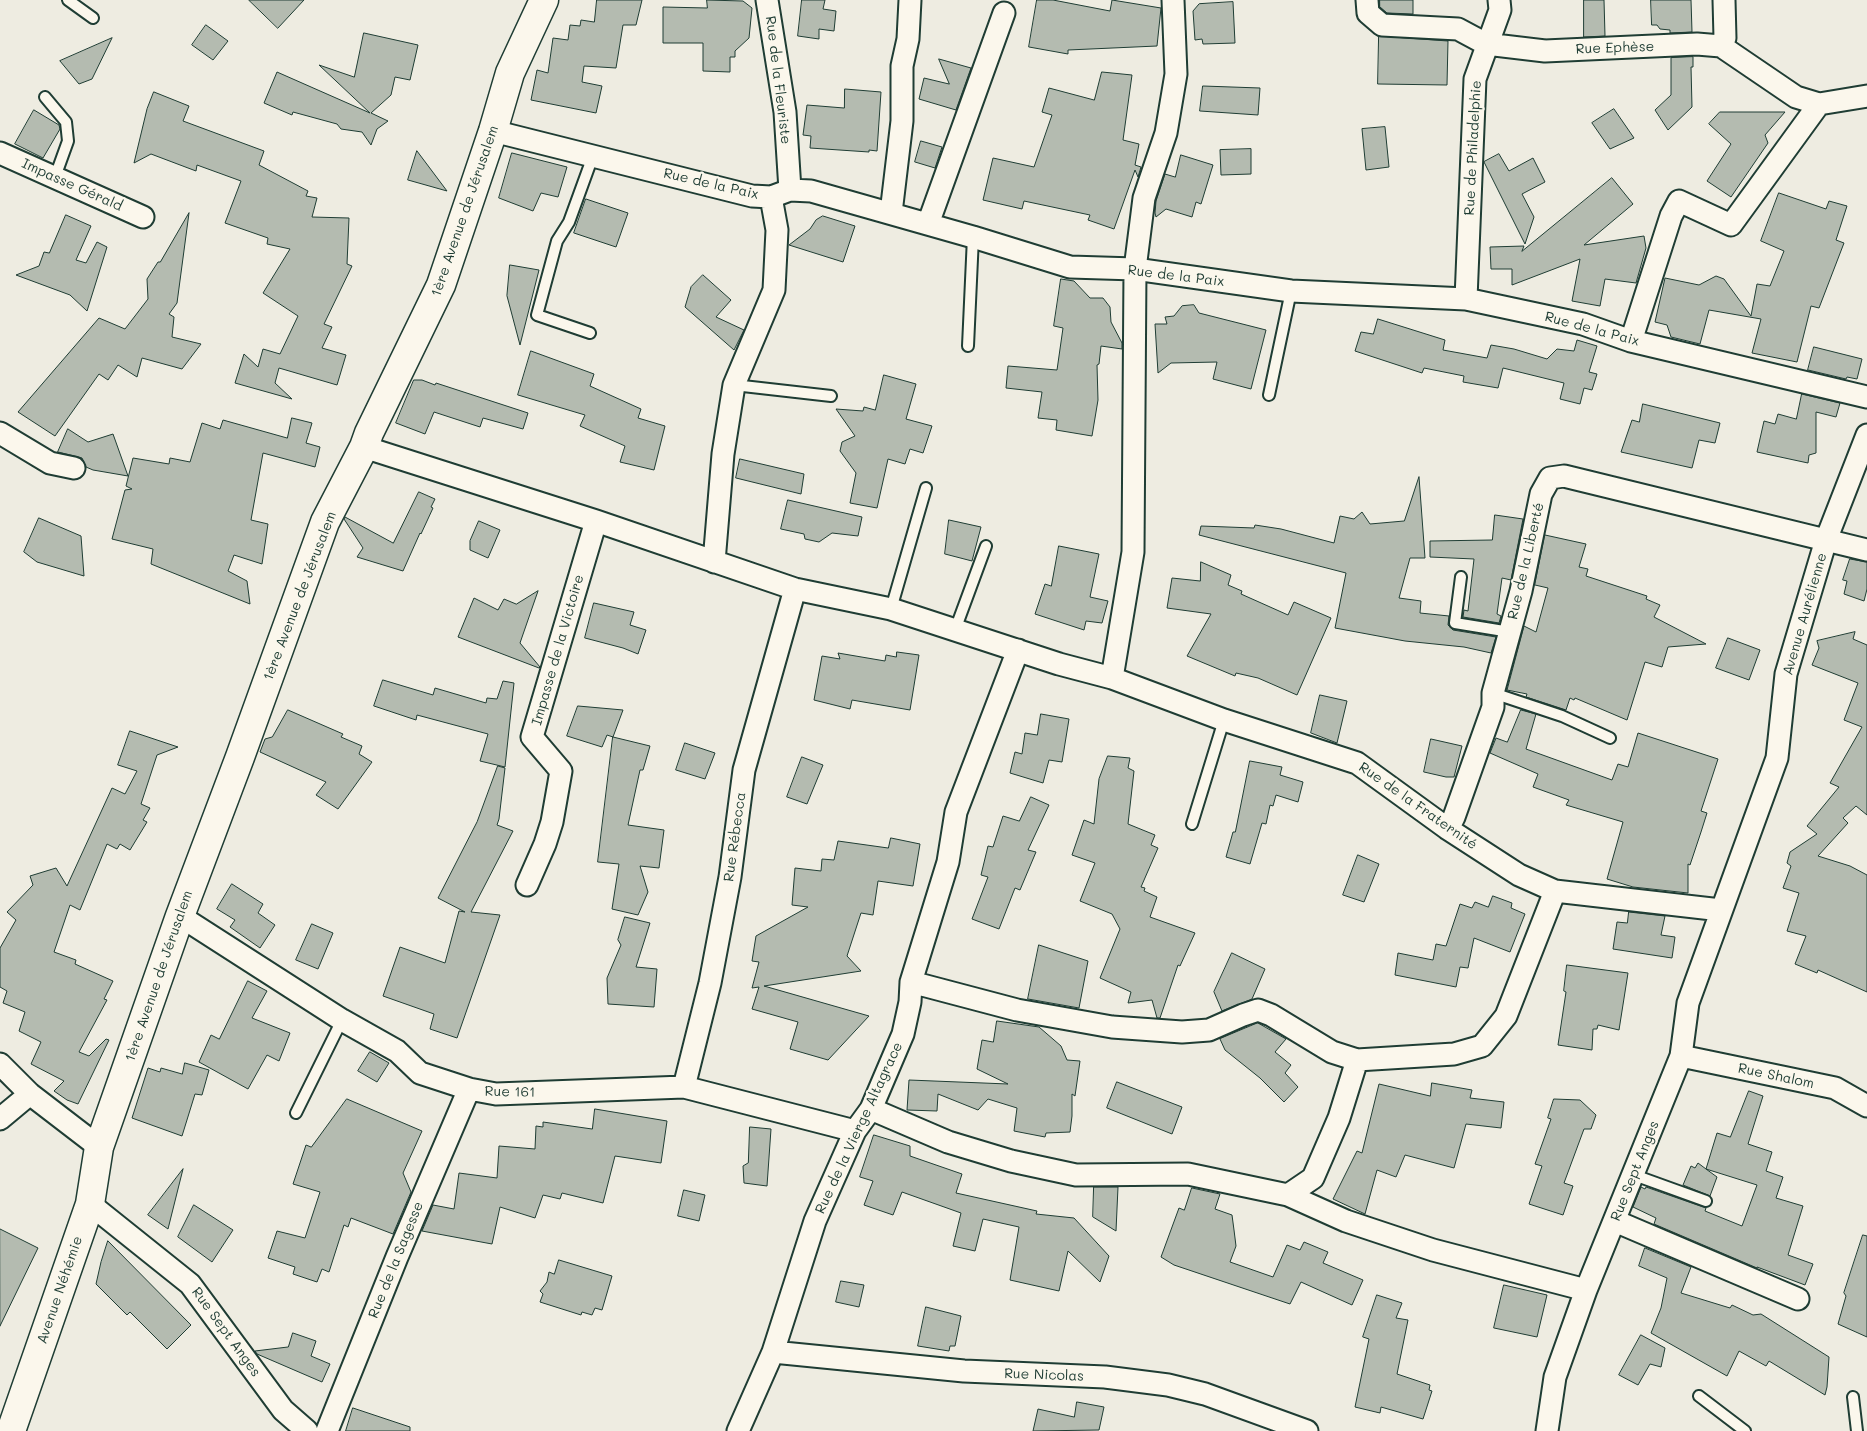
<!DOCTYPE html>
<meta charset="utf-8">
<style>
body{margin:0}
canvas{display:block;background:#eeece1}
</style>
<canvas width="1867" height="1431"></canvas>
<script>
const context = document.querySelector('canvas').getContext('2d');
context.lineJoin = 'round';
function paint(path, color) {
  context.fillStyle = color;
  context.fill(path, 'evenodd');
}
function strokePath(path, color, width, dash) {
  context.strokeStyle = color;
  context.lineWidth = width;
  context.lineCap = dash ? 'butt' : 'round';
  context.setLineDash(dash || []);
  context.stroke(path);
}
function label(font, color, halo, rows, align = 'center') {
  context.font = font + ' Mali,sans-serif';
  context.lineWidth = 4.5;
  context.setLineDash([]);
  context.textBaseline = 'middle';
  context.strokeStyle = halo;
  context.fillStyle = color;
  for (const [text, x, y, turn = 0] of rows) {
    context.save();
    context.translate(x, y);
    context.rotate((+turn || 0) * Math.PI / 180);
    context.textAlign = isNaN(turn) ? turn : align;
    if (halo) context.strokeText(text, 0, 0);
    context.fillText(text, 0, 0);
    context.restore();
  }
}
const building = new Path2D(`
 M249,0H304L278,28Z
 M597,0H642L636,25H623L616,68L584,66L582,82L602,86L596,113L531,100L537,70L548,73L553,38L568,40L570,25L580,26L581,20L594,22Z
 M707,0L743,1L752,8L749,38L735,51V57H730V72L703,71V43H663V7L707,8Z
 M802,0H825L823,9L836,11L834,31L819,29V39L798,36Z
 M1037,0H1053L1110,11L1112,0L1161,8L1157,46L1068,50V54L1029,47Z
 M1380,0H1413V14L1387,13L1380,7Z
 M1584,0H1604L1605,36L1584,37Z
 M1651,0H1691L1692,32L1670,33V30L1660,29L1657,25H1652Z
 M1233,2L1235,43L1203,44L1202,39L1195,40L1193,11L1199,4Z
 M206,25L228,41L213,60L192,45Z
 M364,33L418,45L410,80L395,77L391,95L371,113L388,121L377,129L371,145L362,132L341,129L337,124L293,112L292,115L264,103L277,72L370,113L319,65L354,77Z
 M1379,36L1448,41L1447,85L1378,84Z
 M112,38L92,79L79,84L60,61Z
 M1693,57V67H1691L1692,107L1668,130L1655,110L1671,95V58Z
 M939,59L971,68L956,110L919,99L924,78L949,84Z
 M1102,72L1132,75L1123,140L1139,144L1135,165L1141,167L1138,177L1135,170L1114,229L1088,220L1090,215L1024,201L1022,209L983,200L993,158L1034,167L1052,115L1042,112L1049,88L1094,100Z
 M1203,86L1260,88L1258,115L1200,111Z
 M845,89L881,92L877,151L869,150V152L810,148L811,136L803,135L807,105L844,108Z
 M154,92L189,106L183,121L264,151L259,165L308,191L306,196L317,198L312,217L349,218L347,264L352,266L324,324L332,327L322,348L346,355L337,385L279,368L275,383L292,399L235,383L244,354L258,367L263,349L280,354L298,316L263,293L290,249L267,244L268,238L225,223L241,181L197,165L196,171L151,154L134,163L147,109Z
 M1614,109L1634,138L1610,149L1592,123Z
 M34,110L59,125L60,129L43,158L15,144Z
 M1720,112H1785L1765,135L1768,143L1731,197L1707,181L1731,144L1709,124Z
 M1385,127L1389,167L1366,170L1362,129Z
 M921,141L942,147L935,168L915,162Z
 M1251,149V174L1221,175L1220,150Z
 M417,151L447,191L408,180Z
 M512,153L567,167L558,197L541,193L533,211L499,198Z
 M1499,154L1509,171L1533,158L1545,182L1522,194L1534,217L1525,244L1484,162Z
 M1181,155L1213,165L1201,204L1196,202L1192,217L1166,209L1156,217L1155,213L1156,201L1165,174L1175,177Z
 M1612,178L1633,204L1584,245L1644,236L1646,248L1636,283L1605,279L1600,306L1572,301L1580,259L1512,285V269H1491L1490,247L1524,246L1522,251Z
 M1779,193L1826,209L1829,201L1847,206L1836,240L1844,243L1819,308L1811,306L1797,362L1752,353L1761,319L1709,310L1700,344L1671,337L1667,325L1655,322L1665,278L1699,285L1716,276L1724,279L1751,316L1757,284L1770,286L1784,251L1761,241Z
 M586,199L628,213L616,247L574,233Z
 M189,213L177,303L169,314L174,317L172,337L201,344L182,369L142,358L137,377L118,365L108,380L99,374L55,436L18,412L99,318L125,329L148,299L147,279L158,262H160Z
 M66,215L91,226L76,260L86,263L97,242L107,247L87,311L70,295L16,275L39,266L44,252L49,253Z
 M823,216L855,226L843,262L789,245L810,229L816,220Z
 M510,265L539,270L520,345L507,296Z
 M703,275L731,300L716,317L744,330L734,350L685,307L691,287Z
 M1061,279L1074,281L1090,298H1103L1110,307L1111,322L1122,343V349L1101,346L1099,364L1097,365L1098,400L1092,436L1056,430L1057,420L1038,418L1042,392L1006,388L1008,366L1057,370L1063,328L1054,326Z
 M1194,305L1199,313L1266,330L1251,389L1213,379L1217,362L1171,363L1158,373L1155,324H1167L1165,317L1174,316L1182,306Z
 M1378,319L1445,340L1443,350L1487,358L1491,345L1514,349L1547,359L1557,349L1574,351L1577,340L1597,346L1589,372L1597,374L1592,390L1584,388L1580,404L1560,399L1564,383L1503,368L1498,388L1463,382L1464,376L1424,368L1422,373L1355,351L1361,332L1373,334Z
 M1814,347L1862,359L1857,379L1847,377L1846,379L1808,370Z
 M531,351L594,374L590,386L641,409L638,418L665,426L654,470L620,462L625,446L580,426L585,415L518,395Z
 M884,375L916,384L906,419L932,426L923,453L910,449L905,464L888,459L877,508L850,503L856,473L840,451L842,442L855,436L836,409L863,411L864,407L875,410Z
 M414,380H422L435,385L436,383L528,413L523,429L483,418L480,427L434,412L425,434L396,423Z
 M1802,394L1840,403L1836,417L1816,412V453L1809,455L1808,463L1757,452L1764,421L1775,424L1778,414L1796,419Z
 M1643,404L1720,423L1715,443L1699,440L1692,468L1621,452L1632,420L1639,422Z
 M292,418L312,423L306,443L320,447L315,467L263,453L251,520L268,524L262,564L234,555L228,571L247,581L250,604L151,564L153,549L112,539L125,490L132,489L126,486L133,458L169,464L170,458L190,462L202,423L220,429L223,420L287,438Z
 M68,429L88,442L113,434L128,476L93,470L86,467L82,458L58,452Z
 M740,459L804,474L801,494L736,478Z
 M1419,477L1425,558H1410L1399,598L1421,601L1420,613L1449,616L1448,625L1453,630L1496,637L1491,653L1464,647L1405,641L1335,628L1346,573L1199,535L1201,526L1254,528L1255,525L1281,529L1334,543L1340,516L1354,519L1362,512L1370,524L1404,521Z
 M419,492L435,499L431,507L433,508L421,534L420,533L403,571L357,557L363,548L344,519L345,517L393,543Z
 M788,500L862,517L858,536L832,533L819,542L805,539L804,534L781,529Z
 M1495,515L1523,519L1511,580L1502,578L1497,614L1501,616L1499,623L1463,617L1464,610L1468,611L1474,559L1430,557V541L1492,540Z
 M39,518L81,536L84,576L37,562L24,552Z
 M949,520L981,527L972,561L945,554Z
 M479,521L500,530L488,558L470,550V541Z
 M1545,535L1586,544L1579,567L1588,569L1586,576L1647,596L1646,599L1660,605L1654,617L1706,644L1668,647L1662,667L1645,662L1627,720L1575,698L1574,700L1570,698L1566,710L1526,697L1527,694L1507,690L1524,626L1536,632L1548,588L1535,585Z
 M1059,546L1099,554L1090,597L1108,601L1102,623L1086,621L1084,630L1035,614L1045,584L1051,586Z
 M1850,559L1867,562V589L1864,601L1844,594L1847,581L1843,580Z
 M1201,562L1231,575L1228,585L1242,591L1241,594L1288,615L1294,602L1331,618L1297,695L1258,678L1236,673L1235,676L1187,656L1211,614L1167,608L1172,578L1200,581Z
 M538,591L520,643L540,667L539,668L458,637L474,598L498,610L504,599L516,604Z
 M594,603L634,612L630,625L646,630L638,654L623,648L585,638Z
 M1855,632L1853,639L1867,645V815L1856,806L1843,818L1848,823L1818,856L1850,866L1867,875V992L1818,970L1817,973L1795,964L1806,936L1787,931L1799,893L1783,888L1791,866L1787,863L1790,852L1817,834L1807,826L1839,787L1830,783L1862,727L1844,720L1858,683L1812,665L1819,648L1817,641Z
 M1728,638L1760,650L1749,680L1716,668Z
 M897,652L919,655L910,710L852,700L850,709L814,700L822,656L840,659L838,653L885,661L886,655L896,657Z
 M383,680L433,695L435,688L486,703L487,698L497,699L503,681L514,683L505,767L480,761L488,734L417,715L416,720L374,706Z
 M1320,695L1347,701L1337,743L1311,733Z
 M578,706L623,710L613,737L607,735L602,747L567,736Z
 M288,710L343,734L341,737L362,746L359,754L372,762L338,809L316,795L326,782L260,752L265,739L272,737Z
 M1521,710L1536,714L1526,749L1612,780L1618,764L1628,767L1638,733L1718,759L1701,811L1707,813L1701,832L1690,865L1688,864V893L1633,887L1607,879L1623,822L1566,805L1569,800L1533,787L1538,774L1490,753L1496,738L1507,742Z
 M1041,714L1069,719L1062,762L1049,760L1043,783L1010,773L1015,752L1022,754L1025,733L1037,735Z
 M130,731L178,747L157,755L141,804L150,808L143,820L147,822L130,850L120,844L117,849L107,844L80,910L70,905L54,952L76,960L75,964L113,981L104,999L107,1000L79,1052L89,1056L106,1039L109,1040L78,1104L67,1100L54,1091L64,1081L31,1064L41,1042L19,1031L25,1012L3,1003L7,991L0,987V948L16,920L7,912L33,885L30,876L56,868L67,886L112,788L125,794L137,771L118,765Z
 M613,737L650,746L643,770H640L628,825L664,830L659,868L640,866L648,892L638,915L612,909L619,864L598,862Z
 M1431,739L1462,746L1454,777H1446L1424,772Z
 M685,743L715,753L705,779L676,770Z
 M1108,756L1130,758L1128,768L1134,771L1128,824L1155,835L1151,845L1158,848L1141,887L1145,888L1144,891L1157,897L1150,917L1195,933L1180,966L1178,965L1160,1018H1157L1152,1000L1128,1003L1131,992L1100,978L1120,929L1112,914L1080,901L1095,863L1072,855L1084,820L1094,824L1099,779Z
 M802,757L823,765L807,804L787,797Z
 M1250,761L1282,767L1280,775L1303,782L1298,802L1276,795L1273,806L1270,805L1266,824L1262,823L1250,864L1226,857L1233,832H1235Z
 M498,766L505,768L499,819L497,825L513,831L471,912L500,915L457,1038L430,1029L434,1014L383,996L400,947L445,963L459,911L465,912L438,898L477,822Z
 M1031,797L1049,805L1028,850L1036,852L1020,890L1015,888L999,929L972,919L988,877L981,875L988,846L993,847L1003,816L1019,821Z
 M891,838L920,844L913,886L878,881L873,915L861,913L847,956L861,971L764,986L869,1016L828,1060L790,1049L798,1022L752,1009L759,987L752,988L759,962L752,961L756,936L808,907L792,905L795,868L821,871L822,859L834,860L838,841L888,848Z
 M1358,855L1379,864L1364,902L1343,895Z
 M232,884L263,904L258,913L275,925L260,948L230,927L235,920L217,909Z
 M1493,896L1512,903L1511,908L1525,914L1510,952L1474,938L1468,968L1460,967L1456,987L1395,975L1398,953L1433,960L1436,944L1446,946L1460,904L1472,908L1475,902L1488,907Z
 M1629,912L1665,916L1661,935L1675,937L1672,958L1613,949L1617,922L1627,923Z
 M625,917L650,923L636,967L657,969L654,1007L608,1004L607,978L621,945L618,940Z
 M312,924L333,933L318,969L296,960Z
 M1039,945L1088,961L1079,1008L1028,999Z
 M1232,953L1265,969L1252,999L1222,1011L1214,992Z
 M1567,965L1628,973L1619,1030L1598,1025L1597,1029H1593L1592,1050L1558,1045L1566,992L1564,991Z
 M248,981L267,991L252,1018L290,1033L279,1061L267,1055L248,1089L199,1062L211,1035L219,1039Z
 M997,1021L1039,1027L1061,1046L1067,1060L1080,1061L1075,1096L1072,1094V1116L1070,1132L1046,1133L1045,1137L1014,1131L1017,1108L988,1099L978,1110L938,1094L937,1111L907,1110L909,1080L1008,1084L977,1069L982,1040L993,1042Z
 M1258,1023L1286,1039L1275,1052L1291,1065L1285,1073L1298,1087L1284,1102L1260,1078L1225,1050L1220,1039Z
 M370,1052L389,1063L377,1082L358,1071Z
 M185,1063L209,1070L202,1095L195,1094L182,1136L132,1118L148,1068L160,1072L161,1068L182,1074Z
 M1117,1082L1182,1107L1172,1134L1107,1108Z
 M1432,1083L1472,1090L1470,1098L1504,1102L1501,1128L1466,1124L1454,1168L1405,1155L1396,1177L1377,1170L1365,1214L1333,1199L1357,1151L1362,1153L1379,1084L1430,1096Z
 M1749,1091L1763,1096L1748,1144L1772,1152L1766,1171L1783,1177L1776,1198L1803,1206L1788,1255L1813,1264L1805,1285L1757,1267V1268L1654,1224L1656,1218L1633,1207L1641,1187L1645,1189L1646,1187L1706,1208L1705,1211L1742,1226L1757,1185L1706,1169L1717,1177L1710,1196L1683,1185L1691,1166L1695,1168L1698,1163L1706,1169L1717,1133L1730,1137Z
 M347,1099L422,1131L403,1173L411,1192L393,1234L351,1218L348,1227L344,1225L329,1272L322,1269L317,1282L293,1274L295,1267L268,1258L277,1231L305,1238L320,1192L293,1184L306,1145L311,1147Z
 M1554,1099L1580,1100L1596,1115L1591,1129H1584L1564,1183L1573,1186L1563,1215L1529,1204L1542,1166L1535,1164L1551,1119L1548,1118Z
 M595,1109L667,1121L661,1163L615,1156L603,1203L562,1193L560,1199L543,1195L535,1218L500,1207L492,1244L422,1231L433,1205L454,1209L459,1173L497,1178L499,1146L535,1149L536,1126L543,1127V1122L592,1129Z
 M750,1127L771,1129L767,1186L744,1183L743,1166L748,1163Z
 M874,1135L910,1146V1156L962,1174L956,1193L1037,1211L1036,1214L1074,1218L1109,1256L1100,1282L1068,1251L1059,1291L1010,1280L1019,1227L983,1219L975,1251L953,1246L961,1213L902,1192L893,1215L864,1205L873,1181L860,1177Z
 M183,1169L168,1229L148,1215Z
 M1094,1187H1118L1116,1231L1093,1217Z
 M1192,1188L1220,1194L1215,1209L1232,1215L1234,1230L1236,1246L1230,1262L1273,1277L1287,1245L1300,1250L1304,1242L1328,1252L1323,1263L1363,1280L1352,1305L1301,1282L1290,1304L1174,1265L1161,1257L1179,1208L1184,1210Z
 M684,1190L705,1195L699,1221L678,1216Z
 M194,1205L233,1230L212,1262L178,1237Z
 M0,1229L38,1248L0,1326Z
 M1863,1235L1867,1236V1337L1838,1324L1846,1296L1844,1293Z
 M108,1241L191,1325L167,1349L130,1312L127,1315L96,1284L101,1262Z
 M1645,1248L1691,1267L1681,1293L1730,1308L1732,1305L1753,1315L1761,1314L1829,1357L1827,1387L1825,1395L1769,1361L1766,1366L1739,1351L1727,1376L1651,1333L1661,1308L1667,1278L1639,1266Z
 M559,1260L612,1276L602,1310L595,1308L592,1315L582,1312L581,1315L540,1302L543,1294L540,1291L547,1282L549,1272L554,1274Z
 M841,1281L864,1285L859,1307L836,1302Z
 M1504,1285L1547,1295L1537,1337L1494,1328Z
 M1377,1295L1402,1303L1396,1318L1408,1320L1397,1374L1430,1385L1429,1390L1432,1391L1423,1419L1381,1407L1380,1413L1355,1407L1369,1339L1363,1337Z
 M926,1307L961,1316L955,1346H950L949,1351L918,1346Z
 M293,1333L316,1341L311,1356L330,1364L322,1382L257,1354L255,1351L288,1347Z
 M1641,1335L1665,1348L1661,1367L1650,1364L1638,1385L1619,1375Z
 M1077,1402L1104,1407L1099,1430L1033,1431L1038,1409L1074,1417Z
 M353,1408L410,1427V1431H346Z`);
paint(building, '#b4bbb0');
strokePath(building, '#1f3d34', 1);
const lane = new Path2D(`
 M68,0L93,18
 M45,97L66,122L68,141L55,177
 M590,333L537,315L557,241L569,222L593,156
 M968,346L973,237
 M734,385L831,396
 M1269,395L1291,291
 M1461,577L1455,623L1510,632
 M891,609L926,488
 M955,630L986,546
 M1493,693L1562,716L1610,738
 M1192,824L1224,720
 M296,1113L342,1020
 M1634,1175L1706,1201
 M1699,1396L1745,1431
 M1853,1397L1857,1431`);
const street = new Path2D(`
 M767,0L785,112L790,190
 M1367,0L1368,13L1382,25L1458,29L1486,44L1545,51L1697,44L1721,46L1796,97L1819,104L1867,96
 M1721,46L1725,38L1724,0
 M493,131L752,196L771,197L790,190L811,191L973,237L1070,267L1135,269L1291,291L1466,299L1583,324L1631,341L1867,397
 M0,153L143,217
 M891,213L902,121V66L908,39L910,0
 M928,224L1004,13
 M1466,299L1475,79L1500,10L1499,0
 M1631,341L1671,216L1679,201L1731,225L1819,104
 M0,433L50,463L74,468
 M364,447L596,521L795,589L891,609L1059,664L1112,678L1224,720L1357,763L1448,829L1519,875L1555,891L1721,910
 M714,562L723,454L734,385L774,290L777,230L771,197
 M1112,678L1133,552L1135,269L1144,198L1166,133L1176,74L1173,0
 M1448,829L1454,817L1493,707V693L1521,591L1541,494L1550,478L1564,476L1867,550
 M527,885L545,844L552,822L561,771L532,737L596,521
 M180,916L342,1020L397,1051L420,1073L469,1089L496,1094L684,1087L855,1131
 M911,982L1017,1010L1112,1027L1182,1032L1209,1030L1243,1015L1258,1010L1271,1015L1332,1052L1357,1060
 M1681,1056L1835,1088L1867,1106
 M0,1064L30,1094L99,1147
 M684,1087L710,983L730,877L744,770L795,589
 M871,1109L948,1142L1011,1161L1076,1175L1188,1174L1288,1195L1346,1221L1433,1250L1586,1290
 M0,1119L30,1094
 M1288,1195L1313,1178L1339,1118L1357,1060L1454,1054L1482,1046L1506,1016L1555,891
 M90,1204L190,1284L283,1410L307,1431
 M1615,1221L1798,1299
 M773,1352L964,1371L1105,1377L1168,1385L1205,1394L1307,1431
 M327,1431L397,1257L469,1089
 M738,1431L773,1352L815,1221L855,1131L871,1109L903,1034L910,1002L911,982L948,862L956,812L1018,650
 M1547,1431L1555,1377L1586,1290L1681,1056L1688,1003L1777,758L1786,674L1826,540L1867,435`);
const secondary = new Path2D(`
 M11,1431L90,1204L99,1147L180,916L240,757L325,522L364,447L369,433L441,285L493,131L510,73L544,0`);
strokePath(lane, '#1f3d34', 14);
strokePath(street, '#1f3d34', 25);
strokePath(secondary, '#1f3d34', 31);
strokePath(lane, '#fbf7ec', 10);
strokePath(street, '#fbf7ec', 21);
strokePath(secondary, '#fbf7ec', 28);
label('14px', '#1f3d34', '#fbf7ec', [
 ["Rue Ephèse",1615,48,-2],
 ["Rue de la Fleuriste",778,80,83],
 ["Rue de Philadelphie",1473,148,-87],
 ["Rue de la Paix",711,184,13],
 ["Impasse Gérald",72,185,24],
 ["1ère Avenue de Jérusalem",465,211,-71],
 ["Rue de la Paix",1176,276,7],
 ["Rue de la Paix",1592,329,15],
 ["Rue de la Liberté",1526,561,-77],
 ["1ère Avenue de Jérusalem",300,596,-69],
 ["Avenue Aurélienne",1805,614,-74],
 ["Impasse de la Victoire",558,650,-74],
 ["Rue de la Fraternité",1418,806,35],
 ["Rue Rébecca",735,837,-82],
 ["1ère Avenue de Jérusalem",159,976,-71],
 ["Rue Shalom",1776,1076,12],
 ["Rue 161",510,1092,1],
 ["Rue de la Vierge Altagrace",859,1128,-65],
 ["Rue Sept Anges",1635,1171,-68],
 ["Rue de la Sagesse",396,1260,-68],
 ["Avenue Néhémie",60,1290,-71],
 ["Rue Sept Anges",226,1332,54],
 ["Rue Nicolas",1044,1375,2]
]);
</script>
